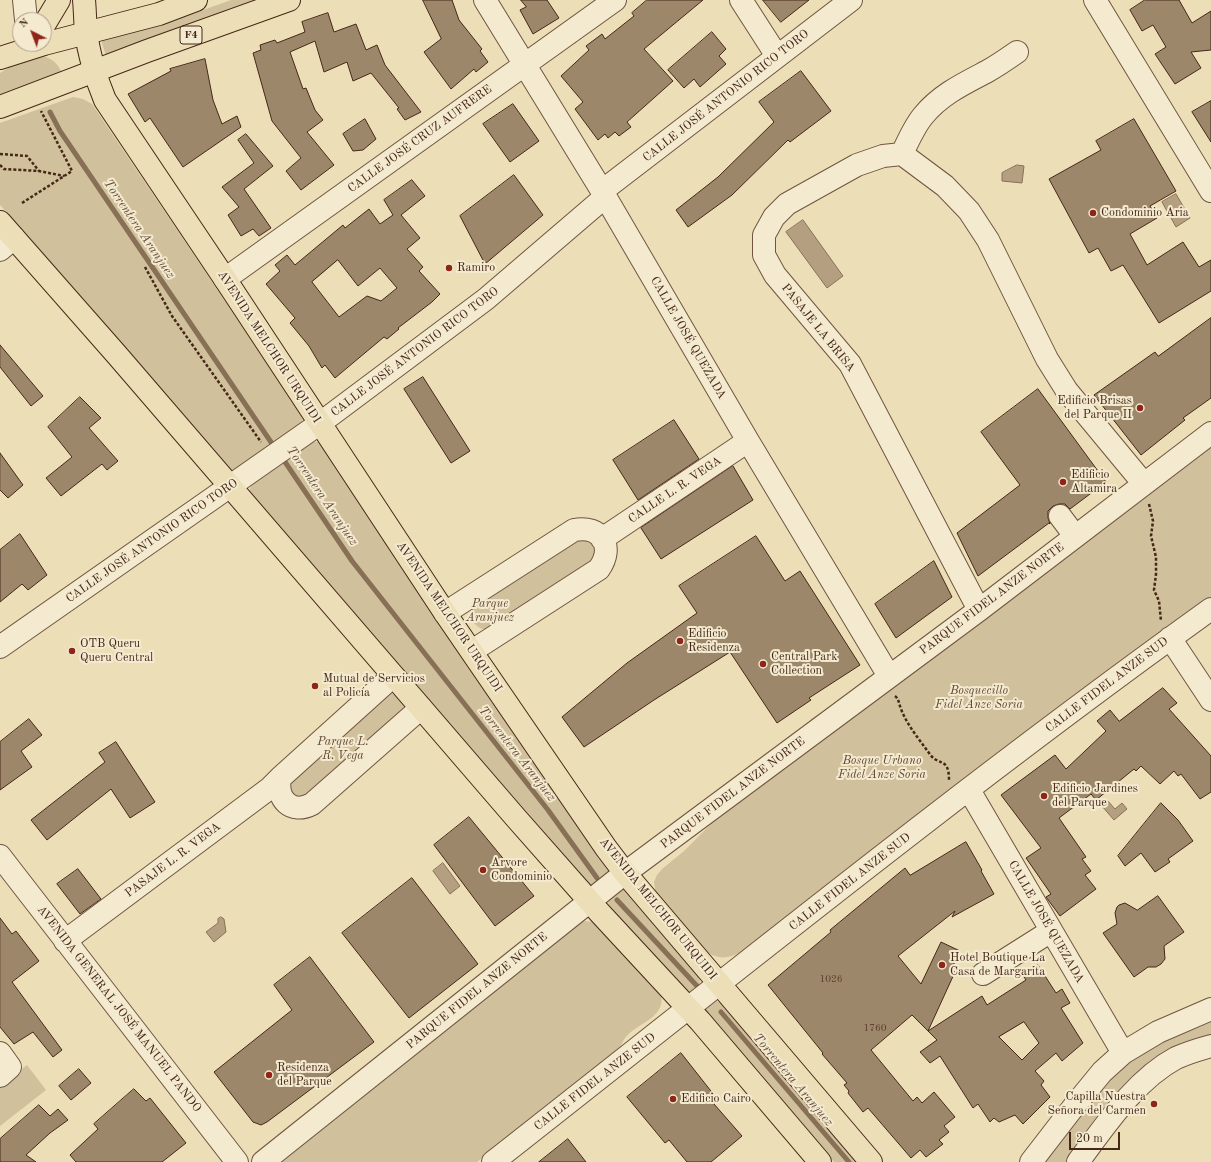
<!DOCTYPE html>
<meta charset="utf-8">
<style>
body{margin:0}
#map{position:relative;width:1211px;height:1162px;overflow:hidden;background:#ecdfb7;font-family:"Old Standard TT",serif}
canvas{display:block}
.north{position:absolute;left:12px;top:12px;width:40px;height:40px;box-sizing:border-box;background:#f3ead0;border:1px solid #ae9c86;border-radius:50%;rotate:318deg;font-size:11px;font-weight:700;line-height:16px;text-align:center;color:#462718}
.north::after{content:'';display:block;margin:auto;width:14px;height:18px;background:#8f2418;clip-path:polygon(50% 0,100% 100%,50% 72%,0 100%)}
.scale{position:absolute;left:1069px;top:1132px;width:51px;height:18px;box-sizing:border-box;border:2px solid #462718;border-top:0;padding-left:5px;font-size:12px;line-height:14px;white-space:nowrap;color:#462718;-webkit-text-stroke:3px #f3ead0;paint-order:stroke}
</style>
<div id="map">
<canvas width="1211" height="1162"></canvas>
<div class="north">N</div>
<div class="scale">20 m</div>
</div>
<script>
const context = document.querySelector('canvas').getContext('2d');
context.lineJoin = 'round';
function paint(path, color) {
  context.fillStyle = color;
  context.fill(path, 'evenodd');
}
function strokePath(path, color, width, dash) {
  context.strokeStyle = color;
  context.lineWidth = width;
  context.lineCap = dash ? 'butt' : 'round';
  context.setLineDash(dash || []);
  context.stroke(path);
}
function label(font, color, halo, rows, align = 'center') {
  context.font = font + ' "Old Standard TT",serif';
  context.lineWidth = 4;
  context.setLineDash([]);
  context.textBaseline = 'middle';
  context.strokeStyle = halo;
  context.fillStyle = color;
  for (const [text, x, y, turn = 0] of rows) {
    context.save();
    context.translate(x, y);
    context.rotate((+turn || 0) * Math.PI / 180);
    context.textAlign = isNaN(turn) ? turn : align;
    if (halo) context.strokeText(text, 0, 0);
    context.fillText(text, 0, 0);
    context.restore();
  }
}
paint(new Path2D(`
 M231,0H258L106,56L101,40L161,25Z
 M39,56C51,57 57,62 62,73L0,97V73L13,65Z
 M73,97L83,99L92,104L215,286L303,417L301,425L234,471L227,472L92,311L89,305L0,205V123Z
 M1211,436V602L739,953C727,959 718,959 706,952L656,894L654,882L657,875L662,869L684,851L716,819L772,775L801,737L811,719L828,708L840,706Z
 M313,442H319L609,870L608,874L600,884L590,885L585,883L249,495L250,488L254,482L288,454Z
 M577,537L595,544L596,559L487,630C475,628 469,620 472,608Z
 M389,693C398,694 404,701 404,710L304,801L295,802L286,780Z
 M619,890H626L699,977L700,983L692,993L686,994L608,908L609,898Z
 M582,921L595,922L660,991C669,1018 637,1022 625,1038C623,1041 621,1045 619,1049L477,1162H255C258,1151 264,1148 274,1144Z
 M716,1001L724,1004L858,1162H834L703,1015C706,1008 709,1004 716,1001Z
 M1211,1016V1037L1206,1038L1070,1162H1040L1120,1065Z
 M27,1065L46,1090L0,1126V1086Z`), '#d0c09c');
const water = new Path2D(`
 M1017,165L1024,166L1022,183L1002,181V173Z
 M1176,194L1190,218L1176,227L1162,202Z
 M803,220L843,276L827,288L786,232Z
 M1107,800L1115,809L1122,803L1127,809L1114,820L1101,805Z
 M443,863L460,886L450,894L433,871Z
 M221,917L224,919L226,932L214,942L206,932L218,923V919Z`);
paint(water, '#b4a081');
strokePath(water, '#887057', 1);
strokePath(new Path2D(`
 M50,112L60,131L275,448
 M281,456L352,561L548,810L597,878
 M617,900L697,986
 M721,1012L849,1162`), '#887057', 5);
const building = new Path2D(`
 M423,0H452L459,20L482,49L480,51L488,62L476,72L474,69L451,89L424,52L441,39Z
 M521,0H547L559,18L533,34L520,10L526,7Z
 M647,0H703L644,49L673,81L627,122L631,127L619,136L615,132L608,138L605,134L598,140L575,109L583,102L561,76L589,50L586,46L602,34L605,39L634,16L632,13Z
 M763,0H809L781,22Z
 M1145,0H1179L1192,23L1211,11V50L1191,52L1201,68L1175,84L1155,54L1166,47L1153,25L1142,31L1130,10Z
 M328,13L334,32L356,24L366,50L377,45L385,65L421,112L405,120L397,109L399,108L371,73L353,81L347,62L324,72L315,41L290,52L303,89L306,88L315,110L323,120L307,132L334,165L301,190L286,171L301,158L272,121L253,53L261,50L260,45L275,40L277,43L305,32L302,22Z
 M712,32L726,49L719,56L726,64L700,87L694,79L684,88L668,70Z
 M205,59L213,100L222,124L237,116L241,127L183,167L150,118L145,122L128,94L171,71L170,69Z
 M801,71L831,111L790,142L788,140L732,195L688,227L676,210L718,177L774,122L759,102Z
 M1211,101V142L1192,112Z
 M513,104L539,141L510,162L483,124Z
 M365,119L376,139L363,150L353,151L343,134Z
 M1134,119L1176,191L1150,206L1157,218L1130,234L1147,265L1183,242L1199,267L1211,260V291L1159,323L1123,265L1111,271L1098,248L1089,253L1049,179L1101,150L1096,141Z
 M246,134L273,166L244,189L271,228L259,236L253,229L241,236L228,215L239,207L222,187L254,163L238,140Z
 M514,175L543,215L485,264L460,216Z
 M412,180L425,196L401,215L420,238L407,249L423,267L419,271L440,294L432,302L398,328L399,329L387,339L384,337L335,378L325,365L322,368L309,346L290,323L295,318L266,284L280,271L275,265L287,255L295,265L343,225L345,228L369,209L380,224L393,215L384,200ZM338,260L358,286L380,268L397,288L381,301L367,296L339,317L312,282Z
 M1211,318V398L1183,418L1185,420L1141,455L1094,395L1155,352L1158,356Z
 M0,345L43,396L31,406L0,367Z
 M423,377L470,451L451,463L404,389Z
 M1038,389L1106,482L1070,509L1065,504H1059L1053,506L1048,511V518L1050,524L1049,523L978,576L957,533L1020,485L981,432Z
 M80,397L101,418L89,428L118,461L107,470L102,464L61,496L46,478L72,457L48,427Z
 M674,420L699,459L638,500L613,460Z
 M0,453L23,485L8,498L0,490Z
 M733,466L753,500L661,559L641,528Z
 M20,534L47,575L28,590L22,584L0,602V550Z
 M756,536L785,581L800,571L860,665L809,698L811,700L777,723L730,652L654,700L584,747L562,717L627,663L697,613L679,586Z
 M934,561L952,597L896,638L875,604Z
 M1163,688L1177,703L1169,709L1211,756V792L1200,799L1181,774L1178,776L1174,771L1160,784L1141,766L1136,771L1134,769L1096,800L1091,794L1059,818L1086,857L1082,859L1091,871L1085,875L1096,889L1060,916L1046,897L1051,894L1026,858L1041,848L1001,795L1055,755L1066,769L1106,731L1097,721L1110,710L1119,721Z
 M29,719L42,735L21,751L32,767L0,790V742Z
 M116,742L155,802L130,818L111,789L47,840L31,820L105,762L99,753Z
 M1161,803L1178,820L1193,841L1168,859L1170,862L1155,872L1141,853L1125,866L1118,856Z
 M469,817L534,896L495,926L434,845Z
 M966,842L982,870L981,871L994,894L952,917L955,911L898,956L921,984L941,942L960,951L951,970L955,972L928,1031L912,1015L871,1050L913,1101L917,1097L922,1103L934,1092L955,1117L944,1126L949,1132L939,1140L943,1144L926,1157L920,1150L911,1158L868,1108L863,1112L848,1093L849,1091L844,1085L847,1083L822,1054L823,1053L768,985L831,932L830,930L905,868L910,875Z
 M78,869L101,899L80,914L57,884Z
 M412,878L478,964L409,1018L342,933Z
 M1158,896L1184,932L1164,946L1165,959L1161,964L1156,967H1148L1134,977L1103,933L1117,924L1115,913L1117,907L1119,905L1125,903L1137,910Z
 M0,918L12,934L16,931L39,961L12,982L62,1050L53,1057L33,1032L14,1044L0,1027Z
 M310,957L374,1042L267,1122L261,1125L253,1122L214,1072L292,1010L274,985Z
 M1038,965L1056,993L1062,989L1070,1003L1061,1008L1083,1043L1062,1061L1056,1053L1035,1071L1044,1081L1041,1085L1050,1097L1023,1124L1015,1115L999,1122L994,1118L990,1122L978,1104L973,1108L940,1056L930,1063L920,1052L937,1040L928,1031L982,996L987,1005L1026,980L1022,974ZM1024,1022L1039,1043L1022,1060L999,1037Z
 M681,1053L718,1100L714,1104L742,1136L711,1162H687L669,1140L665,1143L627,1097Z
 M79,1069L91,1083L71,1100L59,1086Z
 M134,1089L146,1101L150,1098L186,1143L162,1162H76L70,1155L98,1129L94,1124Z
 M39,1105L50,1116L58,1109L68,1120L50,1133L26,1155L36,1162H0V1139Z
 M568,1139L586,1162H539Z`);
paint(building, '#9c876b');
strokePath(building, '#462718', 1);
const minor = new Path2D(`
 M24,0L26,20
 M485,0L602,191L748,441L889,676
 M741,0L777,56
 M1095,0L1211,191
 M902,154C908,141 914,127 923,116C940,95 963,84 986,72C997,66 1007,59 1017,52
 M602,191L851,0
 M0,250L14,238
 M225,279L615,0
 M1060,516L1075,536
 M602,539L748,441
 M979,610L850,364L775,275L764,255V235L774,217L787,204L857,165L883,156L902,154L945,186L969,211L988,240L1047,359L1067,391L1144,484
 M445,613L574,530C601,525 615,546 599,569L472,651
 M1170,638L1211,700
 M0,647L319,424L486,299L605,197
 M393,676L280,778C276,799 291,815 312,804L421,708
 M969,790L1123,1053
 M0,856L237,1162
 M65,941L270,788L280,778
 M983,974L1051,931
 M0,1053L10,1067L0,1076
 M263,1162L625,873L979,610L1211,433
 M493,1162C731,975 966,785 1211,609
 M1031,1162L1075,1105L1102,1072L1123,1053L1158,1032L1211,1009
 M1078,1162C1105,1126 1135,1080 1176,1058C1187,1053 1200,1049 1211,1046`);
const major = new Path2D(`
 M84,0C85,10 85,21 86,31C88,52 97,81 105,100L225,279L445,613L606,848L625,873L871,1162
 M44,25L59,0
 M0,222L117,355L516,818L599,912L700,1021L820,1162`);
const highway = new Path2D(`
 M44,44L159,14L196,0
 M0,58L44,44
 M0,107L147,51L289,0`);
strokePath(minor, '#705540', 24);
strokePath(major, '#462718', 24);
strokePath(highway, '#462718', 24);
strokePath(new Path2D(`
 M0,154L27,156L39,171
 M0,165L4,169L39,171L64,176
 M22,203L72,171L41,111
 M145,267L172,316L261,442
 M1149,504L1153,521L1151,536L1156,557V574L1154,590L1159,601L1161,621
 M895,696C899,699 899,704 901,709C907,725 919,739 929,753C938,767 949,756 949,780`), '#462718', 2.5, [3, 2]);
strokePath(minor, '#f3ead0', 22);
strokePath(major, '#ecdfb7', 22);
strokePath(highway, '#ecdfb7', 22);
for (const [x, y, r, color] of [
 [1093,213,4,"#8f2418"],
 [449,268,4,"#8f2418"],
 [1140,408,4,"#8f2418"],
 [1063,482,4,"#8f2418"],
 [680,641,4,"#8f2418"],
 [72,651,4,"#8f2418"],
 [763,664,4,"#8f2418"],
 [315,686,4,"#8f2418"],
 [1044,796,4,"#8f2418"],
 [483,870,4,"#8f2418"],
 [942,965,4,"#8f2418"],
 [269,1075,4,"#8f2418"],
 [673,1099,4,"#8f2418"],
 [1154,1104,4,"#8f2418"]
]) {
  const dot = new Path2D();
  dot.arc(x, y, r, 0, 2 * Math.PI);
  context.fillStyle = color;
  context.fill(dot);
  strokePath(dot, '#f3ead0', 1.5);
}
label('10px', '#5c3f2d', null, [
 ["1026",831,979],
 ["1760",875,1028]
]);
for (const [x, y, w] of [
 [191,35,22]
]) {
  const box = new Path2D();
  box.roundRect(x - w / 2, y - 9, w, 18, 3);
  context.fillStyle = '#f3ead0';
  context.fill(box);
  strokePath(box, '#462718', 1);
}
label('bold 11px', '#462718', null, [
 ["F4",191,35]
]);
label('12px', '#462718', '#f3ead0', [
 ["CALLE JOSÉ ANTONIO RICO TORO",726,96,-38],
 ["CALLE JOSÉ CRUZ AUFRERE",420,139,-36],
 ["PASAJE LA BRISA",818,328,51],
 ["CALLE JOSÉ QUEZADA",688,338,60],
 ["AVENIDA MELCHOR URQUIDI",269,347,57],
 ["CALLE JOSÉ ANTONIO RICO TORO",415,352,-37],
 ["CALLE L. R. VEGA",675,490,-34],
 ["CALLE JOSÉ ANTONIO RICO TORO",152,541,-35],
 ["PARQUE FIDEL ANZE NORTE",992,599,-37],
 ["AVENIDA MELCHOR URQUIDI",449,617,56],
 ["CALLE FIDEL ANZE SUD",1107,685,-37],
 ["PARQUE FIDEL ANZE NORTE",733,793,-37],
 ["PASAJE L. R. VEGA",173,860,-37],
 ["CALLE FIDEL ANZE SUD",850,882,-38],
 ["AVENIDA MELCHOR URQUIDI",658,909,51],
 ["CALLE JOSÉ QUEZADA",1046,922,60],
 ["PARQUE FIDEL ANZE NORTE",477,991,-39],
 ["AVENIDA GENERAL JOSÉ MANUEL PANDO",119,1009,52],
 ["CALLE FIDEL ANZE SUD",595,1082,-38]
]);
label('12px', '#462718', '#f3ead0', [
 ["Condominio Aria",1101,213],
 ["Ramiro",457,268],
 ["Edificio Brisas",1132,401,"right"],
 ["del Parque II",1132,415,"right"],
 ["Edificio",1071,475],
 ["Altamira",1071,489],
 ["Edificio",688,634],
 ["Residenza",688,648],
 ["OTB Queru",80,644],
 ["Queru Central",80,658],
 ["Central Park",771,657],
 ["Collection",771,671],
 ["Mutual de Servicios",323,679],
 ["al Policía",323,693],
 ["Edificio Jardines",1052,789],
 ["del Parque",1052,803],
 ["Arvore",491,863],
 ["Condominio",491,877],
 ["Hotel Boutique La",950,958],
 ["Casa de Margarita",950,972],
 ["Residenza",277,1068],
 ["del Parque",277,1082],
 ["Capilla Nuestra",1146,1097,"right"],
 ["Señora del Carmen",1146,1111,"right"],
 ["Edificio Cairo",681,1099]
], 'left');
label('italic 12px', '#624632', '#f3ead0', [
 ["Parque",490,604],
 ["Aranjuez",490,618],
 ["Bosquecillo",979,691],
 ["Fidel Anze Soria",979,705],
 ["Parque L.",343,742],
 ["R. Vega",343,756],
 ["Bosque Urbano",882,761],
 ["Fidel Anze Soria",882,775]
]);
label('italic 13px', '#674b38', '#f3ead0', [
 ["Torrentera Aranjuez",139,229,56],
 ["Torrentera Aranjuez",322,496,56],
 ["Torrentera Aranjuez",517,754,52],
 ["Torrentera Aranjuez",793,1080,50]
]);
</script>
